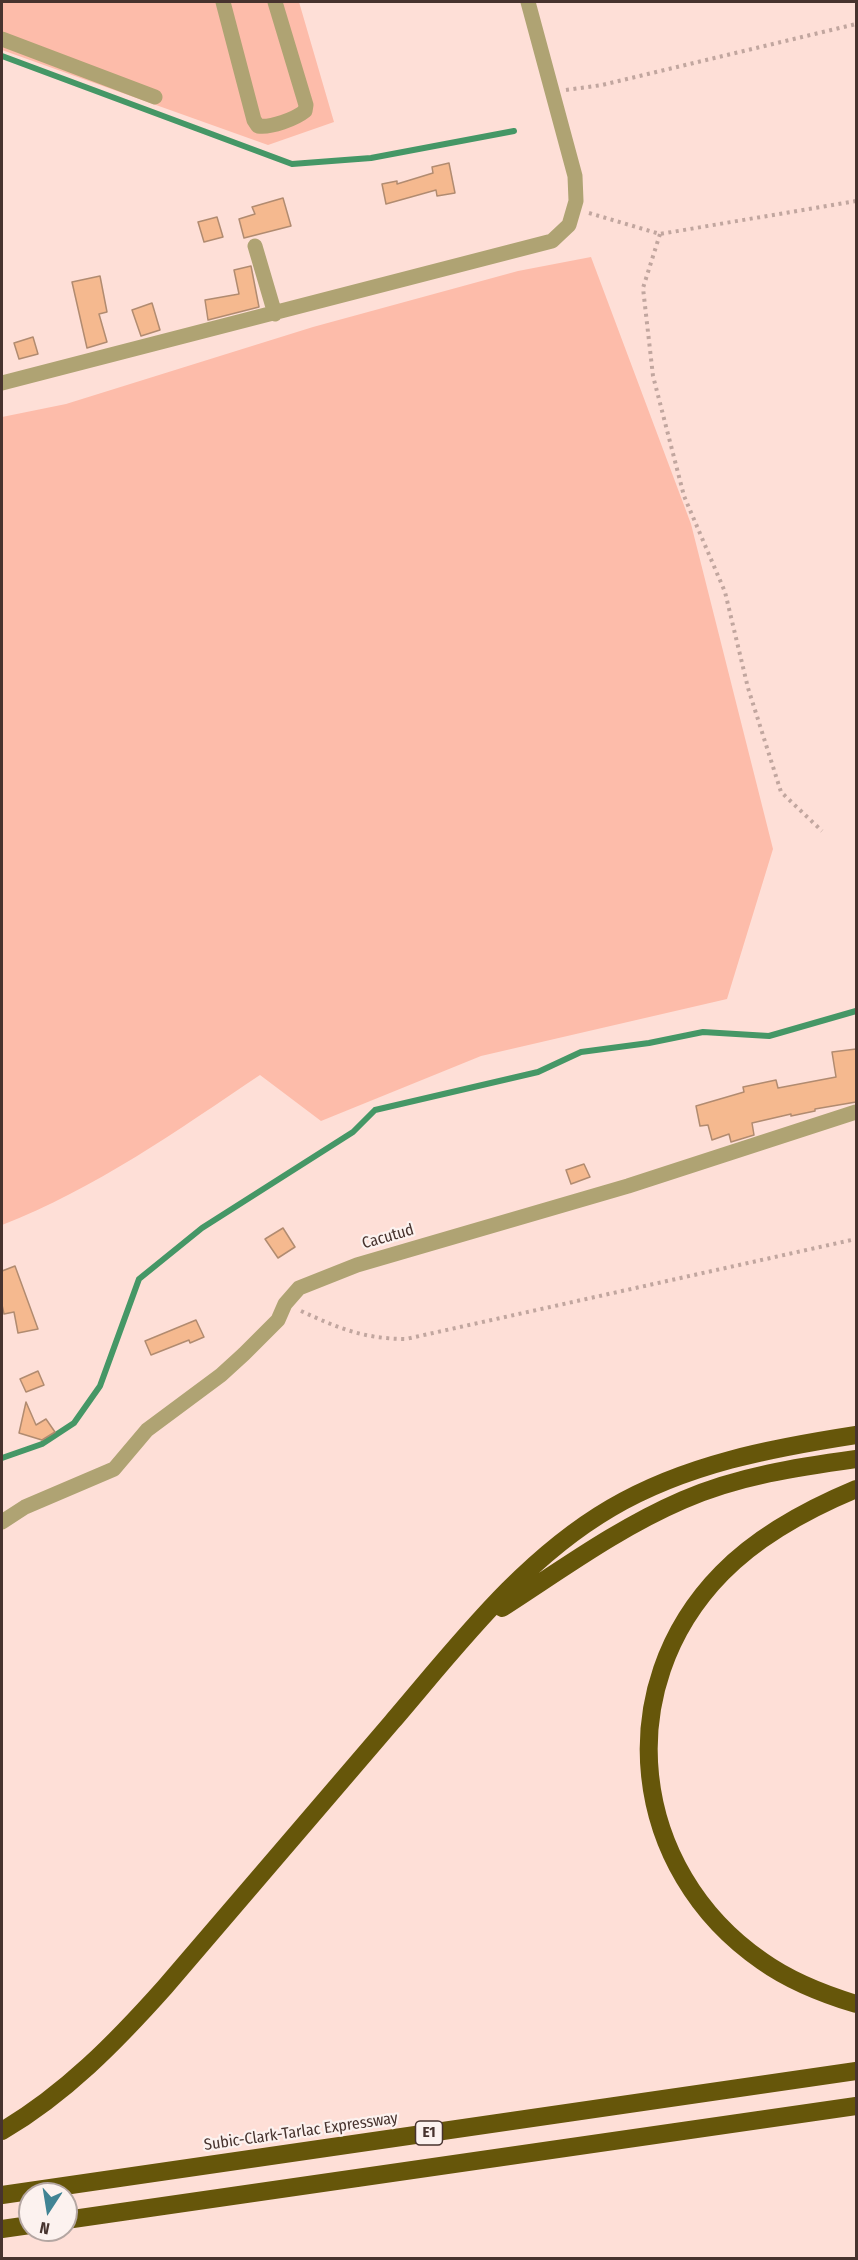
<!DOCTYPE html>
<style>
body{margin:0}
#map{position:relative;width:858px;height:2260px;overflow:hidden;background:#fedfd7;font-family:"Fira Sans Condensed",sans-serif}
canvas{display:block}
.frame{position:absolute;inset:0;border:3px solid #47332e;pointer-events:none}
.north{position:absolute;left:18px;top:2182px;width:60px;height:60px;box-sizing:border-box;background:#fcf2ef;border:2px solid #b4a6a2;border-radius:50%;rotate:192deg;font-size:16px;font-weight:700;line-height:24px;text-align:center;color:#47332e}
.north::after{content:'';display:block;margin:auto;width:21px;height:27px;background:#418494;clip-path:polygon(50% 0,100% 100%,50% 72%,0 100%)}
</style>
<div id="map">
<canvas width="858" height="2260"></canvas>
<div class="frame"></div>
<div class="north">N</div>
</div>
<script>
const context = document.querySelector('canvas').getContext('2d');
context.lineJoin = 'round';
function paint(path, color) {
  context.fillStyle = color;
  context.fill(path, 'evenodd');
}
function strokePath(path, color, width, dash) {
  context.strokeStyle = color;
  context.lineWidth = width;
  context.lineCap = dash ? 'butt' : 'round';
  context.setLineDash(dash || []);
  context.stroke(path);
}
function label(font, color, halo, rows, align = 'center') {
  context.font = font + ' "Fira Sans Condensed",sans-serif';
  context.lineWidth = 4.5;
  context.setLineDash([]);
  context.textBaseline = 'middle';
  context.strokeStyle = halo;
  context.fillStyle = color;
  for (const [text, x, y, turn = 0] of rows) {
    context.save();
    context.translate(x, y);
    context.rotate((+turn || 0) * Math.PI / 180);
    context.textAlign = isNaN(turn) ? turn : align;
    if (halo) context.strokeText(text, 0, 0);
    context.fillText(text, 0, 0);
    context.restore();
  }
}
paint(new Path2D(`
 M2,2H299L334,122L268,145L2,50Z
 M591,257L691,524L773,849L727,999L481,1056L321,1121L260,1075C178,1130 95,1189 2,1225V417L66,404L313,327L518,271Z`), '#fdbcaa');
strokePath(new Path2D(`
 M2,56L292,164L371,158L514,131
 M2,1458L42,1444L74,1423L100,1386L139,1279L202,1228L353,1132L375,1110L538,1072L581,1052L649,1043L703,1032L769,1036L856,1011`), '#459766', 6);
const building = new Path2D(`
 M449,163L455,193L437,196L436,190L386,204L382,184L397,181V184L433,173L432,167Z
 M283,198L291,226L244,238L239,219L255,214L252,207Z
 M217,217L223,237L204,242L198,222Z
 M251,266L259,307L208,320L205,300L239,294L234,270Z
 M100,276L107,312L99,314L107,342L87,348L72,282Z
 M152,303L160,330L141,336L132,310Z
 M33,337L38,354L19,359L14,343Z
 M856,1049V1102L815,1109V1111L791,1116V1114L752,1123L754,1135L731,1142L729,1134L712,1140L708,1125L700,1126L696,1106L744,1092L743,1087L776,1080L778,1088L836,1077L832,1052Z
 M584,1164L590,1177L571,1184L566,1170Z
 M283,1228L295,1247L278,1258L265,1239Z
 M15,1266L38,1329L18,1333L14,1312L4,1314L2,1305V1271Z
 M196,1320L204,1337L190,1343L189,1340L151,1355L145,1341Z
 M38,1371L44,1385L26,1392L20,1379Z
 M26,1402L36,1425L46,1419L55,1432L42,1440L19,1433Z`);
paint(building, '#f5b98f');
strokePath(building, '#b18b70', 1.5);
strokePath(new Path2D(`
 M566,90L602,85L856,24
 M589,213L660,234L856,201
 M660,234L643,288L653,376L684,496L725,592L748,688L781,792L822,831
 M301,1311C338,1328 364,1339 406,1339L856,1239`), '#c1a69f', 4, [3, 4.5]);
strokePath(new Path2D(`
 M223,2L254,120L258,126C271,128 295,119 305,111L306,105L275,2
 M2,39L155,97
 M255,246L275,314
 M2,383L552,241L569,225L576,201L575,176L528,2
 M2,1522L25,1507L114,1469L147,1430L221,1375L244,1354L278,1320L285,1304L299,1288L357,1265L628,1186L856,1112`), '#afa373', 15);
strokePath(new Path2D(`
 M856,1489C808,1509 759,1535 722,1573C609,1688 630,1870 762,1961C790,1981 823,1994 856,2004
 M502,1608C561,1570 618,1528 683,1500C738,1476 798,1467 856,1459
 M2,2131C65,2094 116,2042 165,1987C241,1899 316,1810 392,1722C458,1645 522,1560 611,1508C686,1464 772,1448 856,1435
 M2,2195L856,2071
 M66,2220L856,2106
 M2,2229L30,2225`), '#66560a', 18);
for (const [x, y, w] of [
 [429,2133,27]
]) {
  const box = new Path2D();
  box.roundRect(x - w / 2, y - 12, w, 24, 4.5);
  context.fillStyle = '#fcf2ef';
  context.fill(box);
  strokePath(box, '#47332e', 1.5);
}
label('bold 15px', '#47332e', null, [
 ["E1",429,2133]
]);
label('16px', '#47332e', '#fcf2ef', [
 ["Cacutud",388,1237,-16],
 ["Subic-Clark-Tarlac Expressway",301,2132,-8]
]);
</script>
